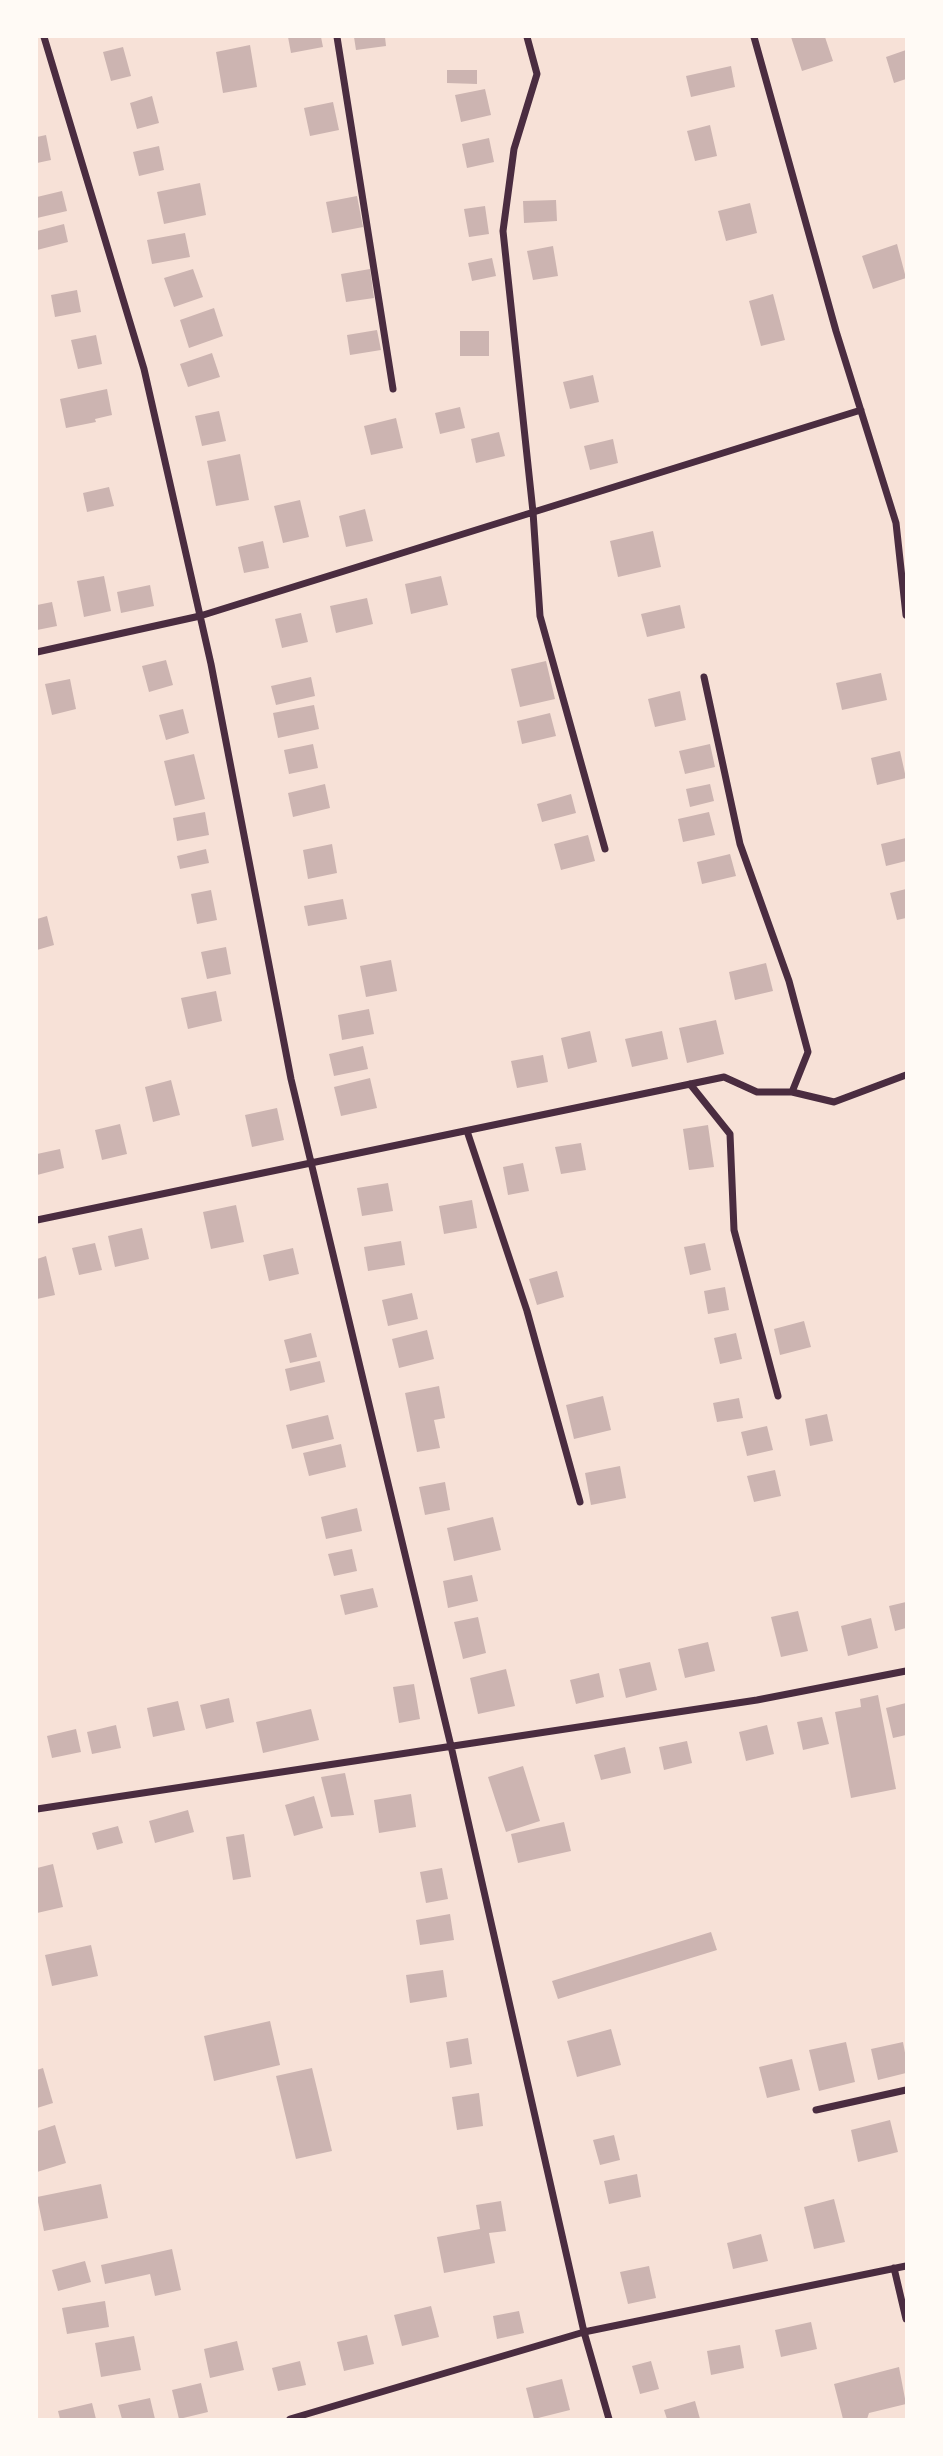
<!DOCTYPE html>
<style>
body{margin:0}
#map{position:relative;width:943px;height:2456px;overflow:hidden;background:#f7e1d7;font-family:"PT Sans",sans-serif}
canvas{display:block}
.frame{position:absolute;inset:0;border:38px solid #fffaf5;pointer-events:none}
</style>
<div id="map">
<canvas width="943" height="2456"></canvas>
<div class="frame"></div>
</div>
<script>
const context = document.querySelector('canvas').getContext('2d');
context.lineJoin = 'round';
function paint(path, color) {
  context.fillStyle = color;
  context.fill(path, 'evenodd');
}
function strokePath(path, color, width, dash) {
  context.strokeStyle = color;
  context.lineWidth = width;
  context.lineCap = dash ? 'butt' : 'round';
  context.setLineDash(dash || []);
  context.stroke(path);
}
paint(new Path2D(`
 M288,37H321L323,47L291,53Z
 M354,37H385L386,46L356,50Z
 M791,37H825L833,61L802,71Z
 M250,45L257,87L223,93L216,52Z
 M123,47L131,76L111,81L103,52Z
 M906,50V79L894,83L886,57Z
 M731,66L735,87L691,97L686,76Z
 M447,70H477V84L447,83Z
 M485,89L491,115L461,122L455,95Z
 M152,96L159,123L137,129L130,103Z
 M333,102L339,130L310,136L304,108Z
 M710,125L717,156L695,161L687,131Z
 M46,135L51,160L37,163V137Z
 M489,138L494,162L467,168L462,144Z
 M159,146L164,170L139,176L133,152Z
 M200,183L206,215L164,224L157,192Z
 M62,191L67,211L37,218V197Z
 M357,196L363,227L332,233L326,202Z
 M556,200L557,221L524,223L523,201Z
 M750,203L757,233L726,241L718,211Z
 M485,206L489,234L469,237L464,209Z
 M64,224L68,242L37,250V231Z
 M185,233L190,257L152,264L147,240Z
 M897,244L906,278L873,289L862,256Z
 M553,246L558,276L533,280L527,251Z
 M492,258L496,276L472,281L468,263Z
 M193,269L203,297L174,307L164,278Z
 M370,269L374,298L346,302L341,274Z
 M77,290L81,312L55,317L51,295Z
 M773,294L785,340L761,346L749,301Z
 M214,308L223,336L189,348L180,320Z
 M377,330L381,350L350,355L347,335Z
 M460,331H489V356H460Z
 M96,335L102,364L78,369L71,340Z
 M212,353L220,377L188,387L180,364Z
 M593,375L599,402L570,409L563,382Z
 M107,389L112,415L95,419L96,422L66,428L60,399Z
 M460,407L465,428L440,434L435,413Z
 M219,411L226,441L202,446L195,416Z
 M396,418L403,448L371,455L364,426Z
 M499,432L505,456L476,463L471,439Z
 M613,439L618,463L590,470L584,446Z
 M240,454L249,500L216,506L207,461Z
 M109,487L114,506L87,512L83,493Z
 M300,500L309,537L283,543L274,506Z
 M365,509L373,541L346,547L339,516Z
 M653,531L661,567L618,577L610,541Z
 M263,541L269,568L244,573L238,547Z
 M104,576L111,611L84,617L77,581Z
 M441,576L448,605L411,614L405,584Z
 M150,585L154,606L121,613L117,592Z
 M367,598L373,624L336,633L330,606Z
 M52,602L57,626L37,630V605Z
 M680,605L685,628L647,637L641,614Z
 M301,613L308,642L282,648L275,619Z
 M166,660L173,685L149,692L142,666Z
 M546,661L555,699L520,707L511,669Z
 M881,673L887,700L842,710L836,683Z
 M311,677L315,696L276,705L271,686Z
 M70,679L76,709L52,715L45,684Z
 M680,691L686,720L655,727L648,699Z
 M314,705L319,729L278,738L273,713Z
 M183,709L189,733L166,740L159,715Z
 M550,713L556,736L522,744L517,721Z
 M313,744L318,768L289,774L284,750Z
 M710,744L715,767L685,774L679,751Z
 M900,751L906,778L877,785L871,758Z
 M194,754L205,799L175,806L164,761Z
 M325,784L330,808L293,817L288,793Z
 M710,784L714,801L690,807L686,789Z
 M571,794L576,813L542,822L537,804Z
 M205,812L209,835L177,841L173,818Z
 M709,812L715,835L683,842L678,819Z
 M588,835L595,861L561,870L554,844Z
 M906,838V861L886,866L881,844Z
 M332,844L337,873L308,879L303,850Z
 M206,849L209,863L180,869L177,856Z
 M730,854L736,876L702,884L697,862Z
 M906,889V918L897,920L890,893Z
 M211,890L217,920L197,924L191,894Z
 M343,899L347,919L308,926L304,906Z
 M47,916L54,945L37,950V919Z
 M226,947L231,974L207,979L201,952Z
 M391,960L397,991L366,997L360,966Z
 M766,963L773,991L735,1000L729,972Z
 M216,991L222,1021L188,1029L181,998Z
 M369,1009L374,1034L342,1040L338,1015Z
 M716,1020L724,1054L687,1063L679,1028Z
 M590,1031L597,1062L568,1069L561,1038Z
 M662,1031L668,1059L632,1067L625,1039Z
 M363,1046L368,1069L334,1076L329,1054Z
 M543,1055L548,1082L517,1088L511,1061Z
 M370,1078L377,1108L341,1116L334,1087Z
 M171,1080L180,1115L153,1122L145,1087Z
 M277,1108L284,1140L252,1147L245,1115Z
 M120,1124L127,1154L102,1160L95,1130Z
 M708,1125L714,1167L689,1170L683,1129Z
 M581,1143L586,1170L561,1174L555,1147Z
 M60,1149L64,1168L37,1175V1154Z
 M523,1163L529,1191L508,1195L503,1167Z
 M388,1183L393,1211L362,1216L357,1188Z
 M472,1200L477,1228L444,1234L439,1206Z
 M236,1205L244,1242L211,1249L203,1212Z
 M142,1228L149,1259L115,1267L108,1236Z
 M401,1241L405,1265L368,1271L364,1247Z
 M95,1243L102,1270L79,1275L72,1248Z
 M705,1243L711,1270L690,1275L684,1247Z
 M293,1248L299,1274L269,1281L263,1255Z
 M46,1256L55,1295L37,1299V1259Z
 M557,1271L564,1297L537,1305L529,1279Z
 M725,1287L729,1310L708,1314L704,1291Z
 M412,1293L418,1319L388,1326L382,1300Z
 M804,1321L811,1347L780,1355L774,1329Z
 M427,1330L434,1359L399,1368L392,1339Z
 M311,1333L317,1357L290,1363L284,1340Z
 M736,1333L742,1359L720,1364L714,1338Z
 M320,1361L325,1382L290,1391L285,1369Z
 M439,1386L445,1418L434,1420L440,1448L417,1452L405,1393Z
 M603,1396L611,1430L574,1439L566,1405Z
 M739,1398L743,1418L717,1422L713,1403Z
 M827,1414L833,1441L810,1446L805,1419Z
 M328,1415L334,1439L292,1449L286,1425Z
 M767,1426L773,1450L747,1456L741,1432Z
 M341,1444L346,1467L309,1476L303,1453Z
 M620,1466L626,1498L591,1505L585,1473Z
 M775,1470L781,1496L754,1502L747,1476Z
 M445,1482L450,1510L425,1515L419,1487Z
 M357,1508L362,1531L326,1539L321,1517Z
 M493,1517L501,1550L454,1561L447,1528Z
 M352,1549L357,1571L334,1576L328,1554Z
 M472,1575L478,1601L448,1608L443,1581Z
 M373,1588L378,1607L345,1615L340,1595Z
 M906,1602V1628L895,1631L889,1606Z
 M798,1611L808,1651L781,1657L771,1617Z
 M478,1617L486,1653L463,1659L454,1622Z
 M871,1618L878,1648L848,1656L841,1626Z
 M708,1642L715,1671L685,1678L678,1649Z
 M650,1662L657,1690L626,1698L619,1669Z
 M506,1669L515,1706L478,1714L470,1678Z
 M599,1673L604,1697L576,1704L570,1680Z
 M414,1684L420,1719L399,1723L393,1687Z
 M878,1695L896,1789L851,1798L835,1712L861,1707L860,1699Z
 M229,1698L234,1722L206,1729L200,1705Z
 M178,1701L185,1730L153,1737L147,1708Z
 M906,1703V1735L893,1738L886,1708Z
 M311,1709L319,1740L263,1753L256,1722Z
 M822,1717L829,1744L803,1750L797,1722Z
 M116,1725L121,1748L92,1754L87,1732Z
 M767,1725L774,1754L746,1761L739,1732Z
 M76,1729L81,1752L52,1758L47,1736Z
 M687,1741L692,1763L664,1770L659,1747Z
 M625,1747L631,1773L601,1780L594,1755Z
 M523,1766L540,1821L506,1832L488,1777Z
 M345,1773L354,1815L331,1817L321,1777Z
 M411,1794L416,1827L379,1833L374,1800Z
 M314,1796L323,1828L294,1836L285,1805Z
 M188,1810L194,1832L155,1843L149,1821Z
 M564,1822L571,1851L518,1863L511,1834Z
 M118,1826L123,1843L97,1850L92,1833Z
 M244,1834L251,1877L233,1880L226,1837Z
 M53,1864L63,1907L37,1913V1868Z
 M442,1868L448,1899L426,1903L420,1872Z
 M450,1914L454,1940L420,1945L416,1920Z
 M711,1932L717,1950L558,1999L552,1981Z
 M91,1945L98,1976L52,1986L45,1955Z
 M443,1970L447,1997L410,2003L406,1975Z
 M270,2021L280,2065L214,2081L204,2036Z
 M611,2029L621,2065L577,2077L567,2041Z
 M468,2038L472,2064L450,2068L446,2042Z
 M846,2042L855,2082L819,2091L809,2050Z
 M903,2042L906,2058V2073L878,2080L871,2049Z
 M792,2059L800,2090L767,2098L759,2067Z
 M43,2068L53,2103L37,2108V2070Z
 M312,2068L332,2151L296,2159L276,2076Z
 M479,2093L483,2126L457,2130L452,2097Z
 M890,2120L898,2152L858,2162L851,2130Z
 M55,2125L66,2163L37,2172V2131Z
 M614,2135L620,2160L600,2165L593,2140Z
 M637,2174L641,2197L609,2204L604,2181Z
 M101,2184L108,2218L44,2231L37,2197Z
 M834,2199L845,2242L814,2249L804,2207Z
 M501,2201L506,2231L489,2233L495,2263L444,2273L437,2237L480,2229L476,2205Z
 M761,2234L768,2261L733,2269L727,2243Z
 M172,2249L181,2290L155,2296L150,2274L105,2284L101,2265Z
 M85,2261L91,2282L58,2291L52,2270Z
 M649,2266L656,2298L628,2304L620,2272Z
 M105,2301L109,2327L67,2334L62,2308Z
 M431,2306L439,2337L402,2346L394,2315Z
 M519,2311L524,2333L497,2339L493,2316Z
 M811,2322L817,2349L781,2357L775,2330Z
 M367,2335L374,2364L344,2371L337,2342Z
 M134,2336L141,2370L101,2377L95,2343Z
 M237,2341L244,2370L210,2378L204,2349Z
 M740,2345L744,2368L711,2375L707,2351Z
 M300,2361L306,2385L278,2391L272,2368Z
 M651,2361L659,2389L640,2394L632,2366Z
 M899,2367L906,2404L869,2413L867,2419H843L834,2384Z
 M562,2379L570,2410L534,2419L526,2388Z
 M201,2383L208,2412L179,2419L172,2390Z
 M150,2398L155,2419H122L118,2405Z
 M695,2401L700,2419H667L664,2410Z
 M92,2403L96,2419H60L58,2411Z`), '#ccb4b1');
strokePath(new Path2D(`
 M44,37L144,369L211,664L291,1079L451,1746L584,2332L609,2419
 M337,37L393,389
 M527,37L537,74L514,149L503,231L533,512L540,616L605,849
 M754,37L836,331L896,523L906,615
 M37,652L200,616L861,410
 M704,677L740,844L789,981L808,1052L792,1092
 M690,1084L730,1134L734,1230L778,1396
 M467,1131L527,1311L580,1502
 M37,1220L724,1077L757,1092H792L834,1102L906,1075
 M37,1809L757,1700L906,1671
 M816,2110L906,2090
 M894,2268L906,2319
 M290,2419L584,2332L906,2266`), '#4a2c40', 7);
</script>
